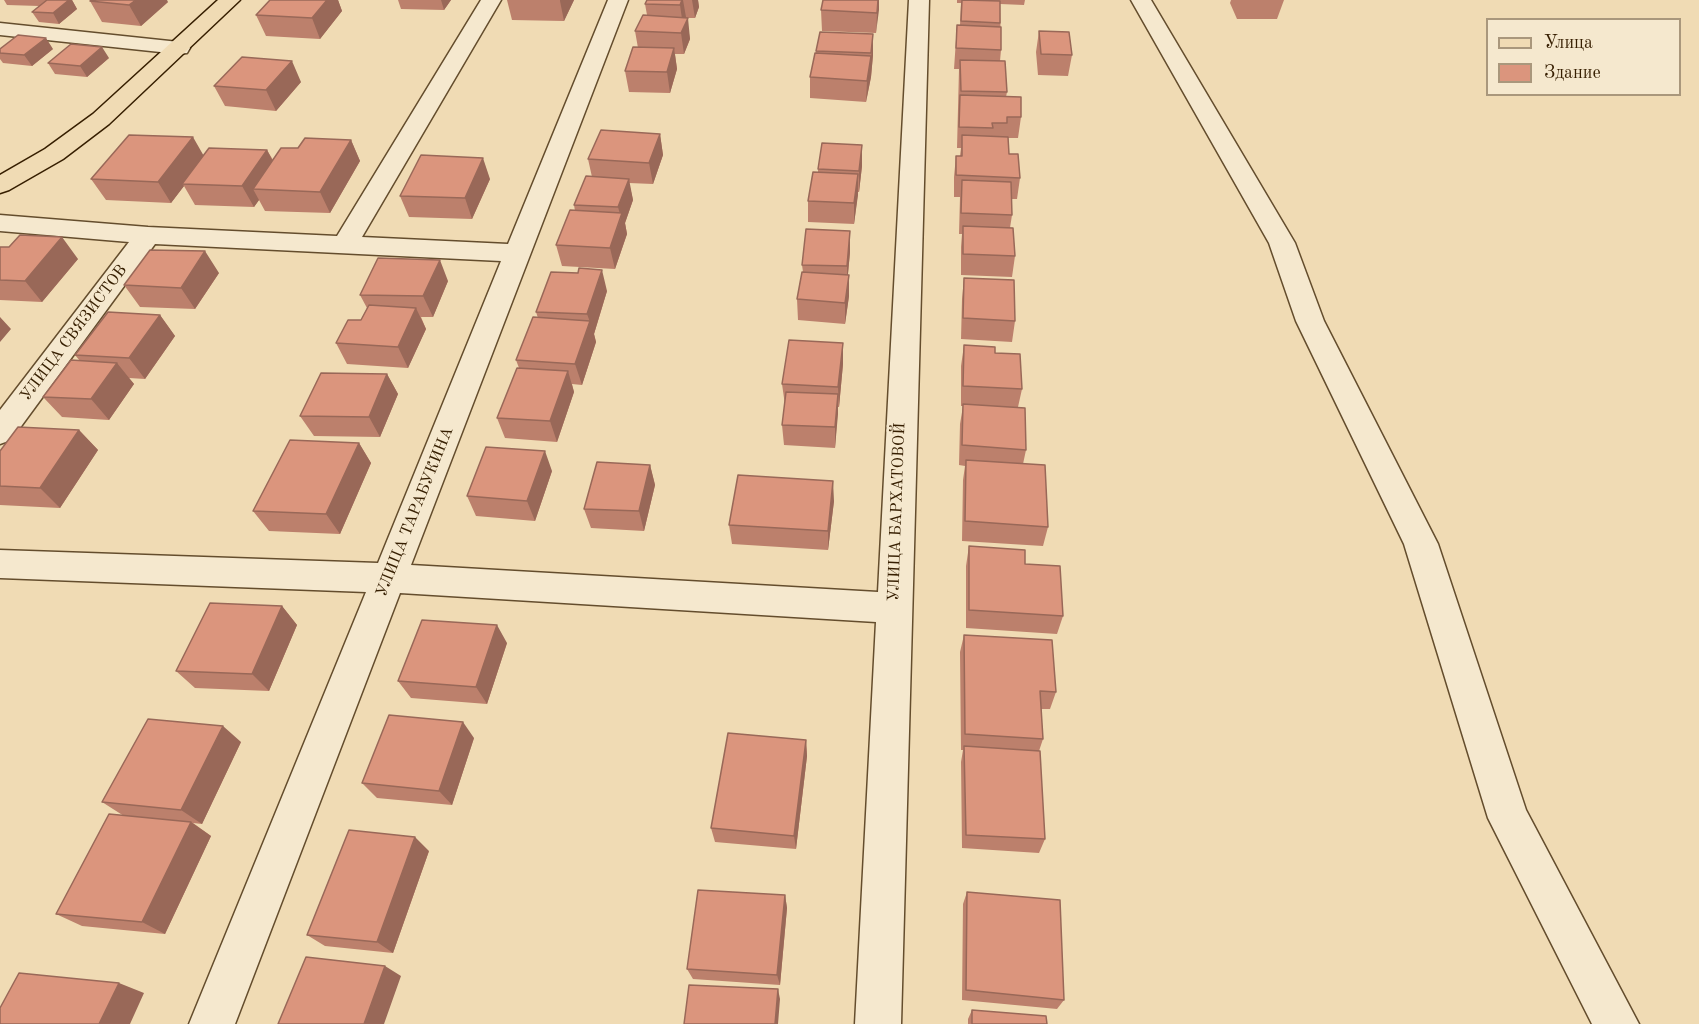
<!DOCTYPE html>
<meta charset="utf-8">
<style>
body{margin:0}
#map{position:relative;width:1699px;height:1024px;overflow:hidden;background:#f0dbb4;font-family:"Old Standard TT",serif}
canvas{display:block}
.legend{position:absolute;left:1486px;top:18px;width:195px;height:78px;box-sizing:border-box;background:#f5e8ce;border:2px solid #a9977c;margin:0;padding:8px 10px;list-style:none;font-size:18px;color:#361e00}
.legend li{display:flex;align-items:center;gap:12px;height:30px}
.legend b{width:30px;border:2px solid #a9977c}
</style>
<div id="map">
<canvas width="1699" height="1024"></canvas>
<ul class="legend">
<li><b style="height:8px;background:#f0dbb4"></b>Улица</li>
<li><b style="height:16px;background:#db957d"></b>Здание</li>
</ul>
</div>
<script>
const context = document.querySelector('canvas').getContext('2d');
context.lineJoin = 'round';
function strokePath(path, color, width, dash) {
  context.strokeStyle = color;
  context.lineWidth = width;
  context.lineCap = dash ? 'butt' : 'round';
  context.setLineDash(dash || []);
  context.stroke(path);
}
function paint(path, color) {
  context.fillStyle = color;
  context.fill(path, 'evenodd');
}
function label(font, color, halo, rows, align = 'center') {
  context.font = font + ' "Old Standard TT",serif';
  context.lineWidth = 5;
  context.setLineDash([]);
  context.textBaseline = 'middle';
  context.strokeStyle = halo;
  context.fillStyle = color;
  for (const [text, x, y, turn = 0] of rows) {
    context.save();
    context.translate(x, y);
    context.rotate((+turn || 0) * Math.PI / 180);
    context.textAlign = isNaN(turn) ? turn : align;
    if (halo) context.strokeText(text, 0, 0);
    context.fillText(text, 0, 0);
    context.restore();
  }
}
const minor = new Path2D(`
 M481,0H501L362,237L508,244L608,0H628L411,565L878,592L909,0H929L901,1024H855L876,622L400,593L235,1024H189L366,592L0,578V550L378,563L501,261L155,244L11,440L0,444V410L129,242L0,231V215L148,227L337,236Z
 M1131,0H1151L1295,243L1324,321L1438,544L1526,810L1639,1024H1592L1488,818L1404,544L1296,321L1269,243Z
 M0,23L179,42L187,43L190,48L187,53L179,54L0,35Z`);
const major = new Path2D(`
 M218,0H240L109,124L63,159L9,190L0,193V175L45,149L93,114Z`);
strokePath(minor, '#644d2d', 3);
strokePath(major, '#361e00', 3);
paint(minor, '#f5e8ce');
paint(major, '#f0dbb4');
paint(new Path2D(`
 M4,0H72L77,9L59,24L39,22L32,12L39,6L7,5Z
 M270,0H338L342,11L320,39L266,36L256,15Z
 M398,0H451L444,10L401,9Z
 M507,0H574L564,21L512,20Z
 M647,0H698L699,7L695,18H686L690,39L684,54H675L677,69L670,93L629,92L625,71L638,48L635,31L647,15L645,4Z
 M835,0H879L876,33L822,31L821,10Z
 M957,0H1025L1024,5L1000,4L1001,50L1000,61L1007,92L1006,97L1021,117L1018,138H1008L1009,154L1020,178L1017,199H1011L1012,215L1010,228L1015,256L1012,277L961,275V247L962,234H959L960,197H954V177L956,156H960L961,148H957L959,69H954L957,25H960L961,3H957Z
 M1231,0H1284L1277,19H1237L1230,3Z
 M90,1L168,2L141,26L102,22Z
 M1039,31L1072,55L1068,76L1038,75L1036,52Z
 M873,34V55L871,77L866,102L810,98V77L816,51Z
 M0,49H53L32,66L3,63L0,59Z
 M109,58L87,77L55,74L48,63Z
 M301,82L276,111L225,106L214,86Z
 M660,134L663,155L653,184L629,183L633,200L625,223L627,234L615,269L562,266L556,245L575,211L574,205L592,177L588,159Z
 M351,140L360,161L330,213L265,211L259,200L254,207L195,205L184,186L171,203L106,200L91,179L203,156L267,150L273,160L298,148Z
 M862,166L859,192H858L854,224L808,222V201L818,172V169Z
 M490,179L472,219L409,217L400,196Z
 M0,247L78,259L42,302L0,300Z
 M850,252L848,274L849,296L845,324L798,320L797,299L803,272L802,265Z
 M219,273L195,309L140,307L124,285Z
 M964,278L1015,321L1012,342L961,339L962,299Z
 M448,281L433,317H421L426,329L408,368L347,364L336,343L361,320L367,308L360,295Z
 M607,291L594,334L596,342L582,385L572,384L574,392L557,442L505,438L497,418L519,368L516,360L538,318L536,312Z
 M160,315L175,336L145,379L129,378L134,384L109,420L62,417L43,397L80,361L75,355Z
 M964,345L995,353L1022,389L1018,407L1026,450L1023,464L1048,527L1043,546L962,541L963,480L965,466L959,465L960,424L963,406H961V366Z
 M843,364L839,407H838L835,448L784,445L782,425L785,405L782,384Z
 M387,374L398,394L380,437L314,436L300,416Z
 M79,430L98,450L60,508L0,505V451Z
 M359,443L371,463L340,534L269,531L253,511Z
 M650,465L655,485L644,531L591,528L584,509Z
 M552,471L535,521L476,516L467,496Z
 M834,501L828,550L732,544L729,525Z
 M969,546L1025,564L1063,616L1057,634L966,628V566Z
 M282,606L297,625L269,691L195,688L176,671Z
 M964,635L1056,692L1050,709H1041L1043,739L1039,751L1045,839L1039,853L962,848L961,762L963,750H961L960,652Z
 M507,643L487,704L411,698L398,681Z
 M474,738L452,805L377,798L362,783Z
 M806,740L807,756L796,849L715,842L711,828Z
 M241,742L202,824L193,823L211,836L165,934L82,926L56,914L124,816L102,802Z
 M429,851L393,953L325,946L307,935Z
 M967,892L1064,1000L1057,1009L962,1000L963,904Z
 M785,895L787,908L780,985L693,979L687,969Z
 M972,1010L1047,1024H968V1019Z`), '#bc806c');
paint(new Path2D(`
 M69,0H72L77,9L59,24L53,13Z
 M136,0H167L168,2L141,26L129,5Z
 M327,0H338L342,11L320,39L312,18Z
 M441,0H451L444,10Z
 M560,0H574L564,21L560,1Z
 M682,0H683L686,17L683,26L680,5Z
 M692,0H698L699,7L695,18Z
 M878,0H879V10L876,33L877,13Z
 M688,18L690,39L684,54L681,33Z
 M873,34V55L871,77L866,102L867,81L871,58Z
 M46,38L53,49L32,66L24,55Z
 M102,47L109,58L87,77L80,66Z
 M674,48L677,69L670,93L667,72Z
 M292,61L301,82L276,111L266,90Z
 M660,134L663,155L653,184L649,163Z
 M193,137L205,158L182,184L184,186L171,203L158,182Z
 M351,140L360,161L330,213L320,192Z
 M862,145V166L859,192V171Z
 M267,150L278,171L253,189L259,200L254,207L242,186Z
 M483,158L490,179L472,219L465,198Z
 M858,174V195L854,224V203Z
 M629,179L633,200L625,223L627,234L615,269L610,248L621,218L618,207Z
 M850,231V252L847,284L849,275V296L845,324V303L847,286V266Z
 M62,237L78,259L42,302L25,281Z
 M205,251L219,273L195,309L181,288Z
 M440,260L448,281L433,317L423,296Z
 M602,270L607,291L594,334L596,342L582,385L575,364L590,322L587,314Z
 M416,308L426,329L408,368L398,347Z
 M160,315L175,336L145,379L129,358Z
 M0,317L11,329L0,342Z
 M843,343V364L839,407L838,387Z
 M117,363L134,384L109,420L91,399Z
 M568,371L574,392L557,442L550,421Z
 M387,374L398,394L380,437L369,417Z
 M838,394V414L835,448V427Z
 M79,430L98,450L60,508L40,488Z
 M359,443L371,463L340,534L326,514Z
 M545,451L552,471L535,521L527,501Z
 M650,465L655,485L644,531L639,511Z
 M833,481L834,501L828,550V531Z
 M282,606L297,625L269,691L252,674Z
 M497,625L507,643L487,704L476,687Z
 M463,722L474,738L452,805L439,791Z
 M223,726L241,742L202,824L181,810Z
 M806,740L807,756L796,849L794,836Z
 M191,822L211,836L165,934L142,922Z
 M415,837L429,851L393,953L377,942Z
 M785,895L787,908L780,985L777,975Z
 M385,966L401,976L384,1024H364Z
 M119,983L144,993L130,1024H99Z
 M778,989L780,999L778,1024H775Z`), '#996858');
const building = new Path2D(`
 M47,0H69L53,13L32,12Z
 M92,0H136L129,5L90,1Z
 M270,0H327L312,18L256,15Z
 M647,0H682L680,5L645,4Z
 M823,0H878L877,13L821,10Z
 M962,0L1000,1V23L961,21Z
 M643,15L688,18L681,33L635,31Z
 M957,25L1001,27V50L956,48Z
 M1039,31L1069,32L1072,55L1041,54Z
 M820,32L873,34L871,53L816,51Z
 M18,35L46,38L24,55L0,53V49Z
 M71,44L102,47L80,66L48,63Z
 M633,47L674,48L667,72L625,71Z
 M815,53L871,56L867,81L810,77Z
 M242,57L292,61L266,90L214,86Z
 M960,60L1005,61L1007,92L961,91Z
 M960,95L1021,97V117H1007V123H992L993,128L959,127Z
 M601,130L660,134L649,163L588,159Z
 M129,135L193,137L158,182L91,179Z
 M962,135L1008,137L1009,154H1018L1020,178L956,175V156H962Z
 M305,138L351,140L320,192L253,189L281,148H298Z
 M822,143L862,145L859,171L818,169Z
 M209,148L267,150L242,186L182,184Z
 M421,155L483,158L465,198L400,196Z
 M813,172L858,174L854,203L808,201Z
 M586,176L629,179L618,207L574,205Z
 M962,180L1011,182L1012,215L961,213Z
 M570,210L622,213L610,248L556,245Z
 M963,226L1013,228L1015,256L963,254Z
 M806,229L850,231L847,266L802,265Z
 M20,235L62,237L25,281L0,280V247H9Z
 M150,250L205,251L181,288L124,285Z
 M378,258L440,260L423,296L360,295Z
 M579,268L602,270L587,314L536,312L551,272L578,273Z
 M802,272L849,275L845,303L797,299Z
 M964,278L1014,280L1015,321L963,318Z
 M369,305L416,308L398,347L336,343L348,320H361Z
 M108,312L160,315L129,358L75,355Z
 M533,317L590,321L575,364L516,360Z
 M789,340L843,343L838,387L782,384Z
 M964,345L995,347V353L1020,354L1022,389L963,386Z
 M71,360L117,363L91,399L43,397Z
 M517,368L568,371L550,421L497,418Z
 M321,373L387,374L369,417L300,416Z
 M786,392L838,394L835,427L782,425Z
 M963,404L1025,408L1026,450L962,445Z
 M18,427L79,430L40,488L0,486V451Z
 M290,440L359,443L326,514L253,511Z
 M486,447L545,451L527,501L467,496Z
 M966,460L1045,465L1048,527L965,521Z
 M597,462L650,465L639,511L584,509Z
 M738,475L833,481L828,531L729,525Z
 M969,546L1025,550V564L1060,566L1063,616L969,610Z
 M210,603L282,606L252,674L176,671Z
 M422,620L497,625L476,687L398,681Z
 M964,635L1052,640L1056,692L1040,691L1043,739L965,734Z
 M389,715L463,722L439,791L362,783Z
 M148,719L223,726L181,810L102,802Z
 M728,733L806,740L794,836L711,828Z
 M964,746L1040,751L1045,839L966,835Z
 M109,814L191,822L142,922L56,914Z
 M349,830L415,837L377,942L307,935Z
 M698,890L785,895L777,975L687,969Z
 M967,892L1060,900L1064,1000L966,990Z
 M306,957L385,966L364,1024H278Z
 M19,973L119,983L99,1024H0V1008Z
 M689,985L778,989L775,1024H684Z
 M972,1010L1046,1016L1047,1024H972Z`);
paint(building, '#db957d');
strokePath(building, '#996858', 1.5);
label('16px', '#361e00', '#f5e8ce', [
 ["УЛИЦА СВЯЗИСТОВ",74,333,-53],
 ["УЛИЦА ТАРАБУКИНА",415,512,-68],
 ["УЛИЦА БАРХАТОВОЙ",897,512,-88]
]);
</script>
